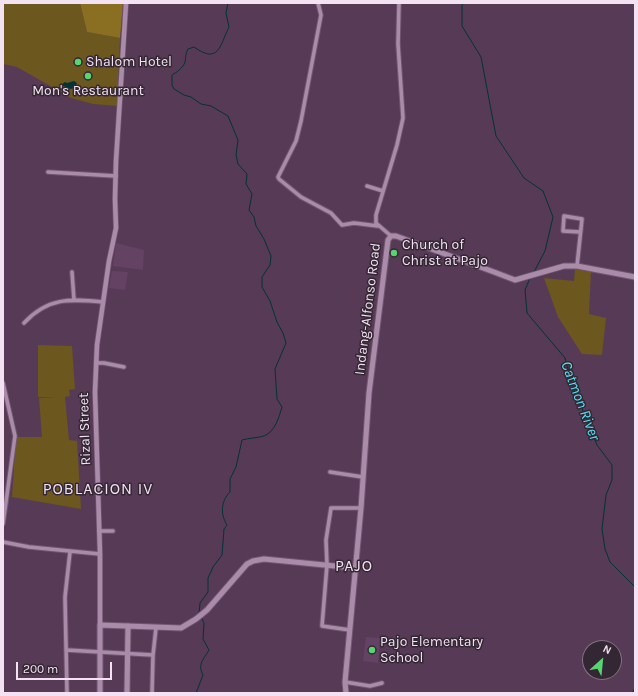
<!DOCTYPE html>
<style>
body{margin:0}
#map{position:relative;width:638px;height:696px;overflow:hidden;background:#573a56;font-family:Karla,sans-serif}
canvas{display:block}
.frame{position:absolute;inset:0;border:4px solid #f3e2f2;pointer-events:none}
.north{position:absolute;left:582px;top:640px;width:40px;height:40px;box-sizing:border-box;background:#342734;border:1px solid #807280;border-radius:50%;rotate:27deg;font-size:11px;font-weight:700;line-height:16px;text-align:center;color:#f3e2f2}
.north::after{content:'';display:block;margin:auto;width:14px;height:18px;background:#57d570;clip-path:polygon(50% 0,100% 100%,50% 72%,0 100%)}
.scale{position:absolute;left:16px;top:662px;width:96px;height:18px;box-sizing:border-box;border:2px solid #f3e2f2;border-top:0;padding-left:5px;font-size:12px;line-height:14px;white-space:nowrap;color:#f3e2f2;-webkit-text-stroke:3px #342734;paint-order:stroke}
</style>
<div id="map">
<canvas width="638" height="696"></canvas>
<div class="frame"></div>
<div class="north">N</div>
<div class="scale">200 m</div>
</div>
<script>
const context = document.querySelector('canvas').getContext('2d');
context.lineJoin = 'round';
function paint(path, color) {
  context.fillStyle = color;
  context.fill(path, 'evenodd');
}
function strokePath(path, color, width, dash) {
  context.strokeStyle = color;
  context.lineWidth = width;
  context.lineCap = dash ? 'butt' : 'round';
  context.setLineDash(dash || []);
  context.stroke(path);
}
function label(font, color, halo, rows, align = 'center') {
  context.font = font + ' Karla,sans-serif';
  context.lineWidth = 3;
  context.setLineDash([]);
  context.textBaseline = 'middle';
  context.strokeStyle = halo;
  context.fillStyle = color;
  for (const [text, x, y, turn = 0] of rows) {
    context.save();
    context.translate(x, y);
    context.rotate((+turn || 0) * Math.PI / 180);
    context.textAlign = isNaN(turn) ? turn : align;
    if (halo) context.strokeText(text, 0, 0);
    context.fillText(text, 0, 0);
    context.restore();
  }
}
paint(new Path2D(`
 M116,243L144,250L143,270L113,266Z
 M112,271L128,272L125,290L109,288Z
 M366,637L380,638L378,663L363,661Z`), '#644263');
paint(new Path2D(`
 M3,3H80L87,32L120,38L117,106L93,104L71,98L17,67L3,64Z
 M575,269L591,271L589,314L606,318L602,355L582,354L558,317L544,278L574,281Z
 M38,345L72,346L75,389L69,390L70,396L65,397L69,440L77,441L81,509L12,497L16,437H42L39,398L56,397H38Z`), '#6c571f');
paint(new Path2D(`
 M80,3H123L120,38L87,32Z`), '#8a6e22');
paint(new Path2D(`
 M74,81L77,83L75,87L71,89L61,85L65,82L67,83Z`), '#023339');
strokePath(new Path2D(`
 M464,3L462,5V26L481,57L496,136L524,178L543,191L553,217L545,251L534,272
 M530,278L525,290L527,313L565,358L572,384L597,445L612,465V480L606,495L602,529L605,549L610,562L635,587
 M199,614L200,603L208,592V578L213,567L222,555L224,529L227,525C220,514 221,501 230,492V479L236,467L242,440C249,438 257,438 264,436C275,432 279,417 282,407L277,399L275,369L286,343L283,333L277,322L270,301L262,287V277L270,265L271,256L264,239L256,226L254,217L249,210L252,194L246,184L247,174L238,164L236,155L238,140L228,116L211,106L201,104L191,97L184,95L174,89L172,85V75C177,72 183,68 185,62C186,57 185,55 188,49L194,47C219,65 220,45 229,27L226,13L228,3
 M196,693L203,675C197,664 204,659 209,650L203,639L204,623L201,617
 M632,693L635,688`), '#023339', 1);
const minor = new Path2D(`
 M318,3L321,15L301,121L296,141L278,177L279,179L301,197L331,213L342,225L354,223L378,226
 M48,172L116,176
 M367,186L383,191
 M391,236L376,223V215L397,145L403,118L398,44L399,3
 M577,266L582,219L564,216L563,231L580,232
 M72,272L74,300
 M24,323C48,297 70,299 103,302
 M96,363H104L124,367
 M3,383L15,436L3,524
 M330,472L363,477
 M99,531H113
 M3,542L29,547L100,554
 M350,630L322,626L327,565L326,540L331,508H361
 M66,650L153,655
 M345,682L370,686L382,683
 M67,693L65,597L70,552
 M152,693L153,655L156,628`);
const tertiary = new Path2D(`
 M100,625V554L95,392L97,345L109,261L116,228L115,199L116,161L126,3`);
const secondary = new Path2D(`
 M100,693V625L181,628L196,619L207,610L247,564L253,561L264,559L355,568
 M127,693L128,626
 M346,693L345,682L361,508L369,393L388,240L391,236H396L494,272L515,280L564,266H577L635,277`);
strokePath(minor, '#6f576e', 5.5);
strokePath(tertiary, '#6f576e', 6);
strokePath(secondary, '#6f576e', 7);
strokePath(minor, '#ab8baa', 3.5);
strokePath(tertiary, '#ab8baa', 4.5);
strokePath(secondary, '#ab8baa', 5);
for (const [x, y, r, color] of [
 [78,62,4,"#57d570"],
 [88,76,4,"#57d570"],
 [394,253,4,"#57d570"],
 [372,650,4,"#57d570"]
]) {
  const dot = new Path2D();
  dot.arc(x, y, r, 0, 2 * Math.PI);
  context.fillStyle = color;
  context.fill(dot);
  strokePath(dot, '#342734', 1.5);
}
label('14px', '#f3e2f2', '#342734', [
 ["Shalom Hotel",86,62],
 ["Mon's Restaurant",88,91,"center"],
 ["Church of",402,245],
 ["Christ at Pajo",402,261],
 ["Pajo Elementary",380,642],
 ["School",380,658]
], 'left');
label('14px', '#f3e2f2', '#342734', [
 ["Indang-Alfonso Road",368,309,-83],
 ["Rizal Street",85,429,-92]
]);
label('italic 15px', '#54e2f5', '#342734', [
 ["Catmon River",580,401,69]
]);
context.letterSpacing = '1px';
label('16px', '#f3e2f2', '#342734', [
 ["POBLACION IV",98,489],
 ["PAJO",354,566]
]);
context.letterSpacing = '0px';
</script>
